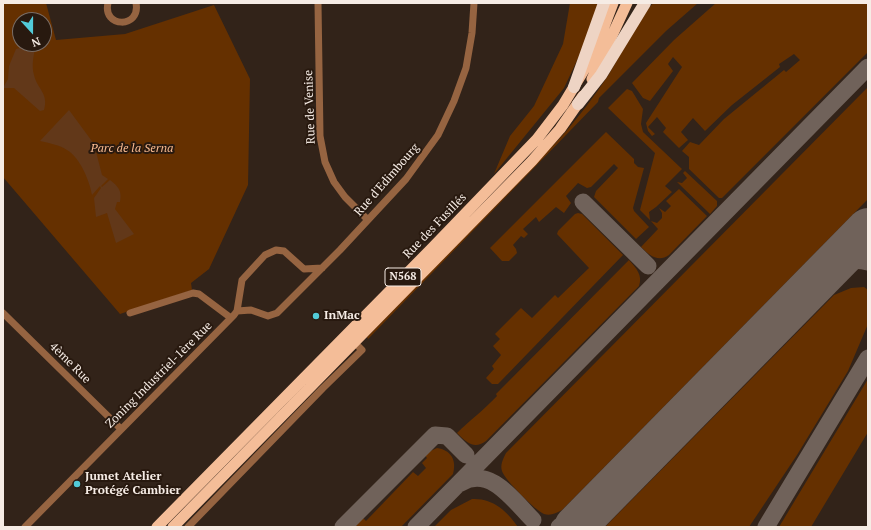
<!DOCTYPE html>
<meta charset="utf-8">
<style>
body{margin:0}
#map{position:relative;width:871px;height:530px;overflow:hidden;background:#322319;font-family:"PT Serif",serif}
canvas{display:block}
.frame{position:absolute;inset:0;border:4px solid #f6ece5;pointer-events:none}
.north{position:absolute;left:12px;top:12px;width:40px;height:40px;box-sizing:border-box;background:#28190f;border:1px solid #7a6d65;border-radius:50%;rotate:159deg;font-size:11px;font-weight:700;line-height:16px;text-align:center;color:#f6ece5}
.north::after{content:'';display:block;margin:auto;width:14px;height:18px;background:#52cbd8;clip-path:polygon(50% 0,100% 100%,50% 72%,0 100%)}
</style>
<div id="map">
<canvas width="871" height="530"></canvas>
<div class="frame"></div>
<div class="north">N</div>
</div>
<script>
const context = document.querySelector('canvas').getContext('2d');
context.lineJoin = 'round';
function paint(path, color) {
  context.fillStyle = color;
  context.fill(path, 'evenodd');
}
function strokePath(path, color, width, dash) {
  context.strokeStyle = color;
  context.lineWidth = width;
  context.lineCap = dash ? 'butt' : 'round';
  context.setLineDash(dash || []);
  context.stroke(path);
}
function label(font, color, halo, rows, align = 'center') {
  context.font = font + ' "PT Serif",serif';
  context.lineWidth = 4;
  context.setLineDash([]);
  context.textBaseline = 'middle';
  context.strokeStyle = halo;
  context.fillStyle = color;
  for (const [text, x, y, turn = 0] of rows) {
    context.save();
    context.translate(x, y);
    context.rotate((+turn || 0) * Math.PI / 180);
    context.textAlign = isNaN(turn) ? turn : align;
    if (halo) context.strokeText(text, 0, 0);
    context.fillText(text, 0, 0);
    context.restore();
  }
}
paint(new Path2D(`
 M3,3H46L56,40L125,34L214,5L250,79L248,185L209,269L191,283L192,290L120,314L3,177ZM20,20H44V44H20Z
 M570,3H598L589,35L564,88L494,174L510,136L534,106L563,44Z
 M653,3H698L666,31L599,98L598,102L368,339L367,337L560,138C578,118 594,97 609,74C623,51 634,24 653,3Z
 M716,3H868V52L722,198H719L689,169V157L682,151L690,142L699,145L724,119L784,70L786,72L800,60L794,54L779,64L780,67L732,105L705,131L693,118L681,132L688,140L679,148L663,132L666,128L657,117L648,127L655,134L652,136L648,131L646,123L682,67L673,57L668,64L673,71L650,101L643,98L632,83L674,40Z
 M868,87V199L562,510C556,513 551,516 544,514C536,511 504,479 502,471C500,465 503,459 506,453Z
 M627,89L632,91L643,109L641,124L643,132L682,169L665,186L672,192L656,207L649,212L650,220L640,210L655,153L608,108Z
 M606,132L634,159V163L638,167L644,168L633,208L634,211L649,227L636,239L594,197L596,191L618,168L614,164L591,187L587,188L578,183L566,196L571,203L564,213L556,207L539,222L536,217L523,229L528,234L524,238L521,236L513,245L516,249L517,253L509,261H502L490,248Z
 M685,171L717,201V206L710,214L677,182L682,183L687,178L683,173Z
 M679,189L707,216L669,255C658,263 649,255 641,247L658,229L651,221L657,223L662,218V213L659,208L665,212L671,206L666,201Z
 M578,213L582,214L623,255L498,384H492L486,378L494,369L492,366L501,355L493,346L500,339L495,334L521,308L532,318L555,295L558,298L589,268L557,234L558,231L575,214Z
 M629,260C636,268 643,275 639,286L486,441C474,450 466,442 457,433C470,420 484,410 497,396L496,394Z
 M864,287L868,290V324L848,371L797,455L749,527H605L834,295L851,288Z
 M868,379V432L811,527H779Z
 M437,448C451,450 457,460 453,474L401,527H353L362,517L366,521L413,472L418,476L426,468L422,463L427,458L424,454Z
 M472,499C493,498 507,511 518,527H434L451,510Z`), '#653000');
paint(new Path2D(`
 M36,44C34,54 31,65 34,75C37,89 49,93 44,110L40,111L14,88H3L8,79L9,66L16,49Z
 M69,110L94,144L102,175L108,179L101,186L102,187L110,180C119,187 122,191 120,202H117L115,209L134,234L116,243L107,213L96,217L94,198L101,188L100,186L92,195C90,182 80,157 67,150C60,145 49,143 40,141Z`), '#623819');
strokePath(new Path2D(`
 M583,202L648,266
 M817,281C833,267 846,256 868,262
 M461,483C490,465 514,501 533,520
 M343,527L435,435L447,436L466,455
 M416,527L868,67
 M559,527L566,526L585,517
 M766,527L868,358`), '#70625a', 17);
strokePath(new Path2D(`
 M575,527L868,229`), '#70625a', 42);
strokePath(new Path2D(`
 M108,3C102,28 141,29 136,3
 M318,3L320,136L325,162L334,182L345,197L367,219
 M237,311L251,310L268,316L277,313L340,250L406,179L438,135L454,101L466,68L472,33L474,3
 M3,313L121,429
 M130,313L193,293L199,294L231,318
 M25,527L234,315L237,311L242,280L265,255L276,250L284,251L304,269L322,268
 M188,527L323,388L362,350L354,342`), '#966441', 7);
strokePath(new Path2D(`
 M592,79L627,3
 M157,527L432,248L537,139L563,105L587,65L597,45L613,3
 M173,527L532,161L560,129L583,96`), '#f4bd98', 11);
strokePath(new Path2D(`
 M574,87L604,3
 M578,104L601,75L645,3`), '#eed4c4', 12);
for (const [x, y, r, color] of [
 [316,316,4,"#52cbd8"],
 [77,484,4,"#52cbd8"]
]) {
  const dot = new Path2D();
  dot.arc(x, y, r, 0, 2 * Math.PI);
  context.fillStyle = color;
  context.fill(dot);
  strokePath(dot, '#28190f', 1.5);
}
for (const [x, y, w] of [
 [403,277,36]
]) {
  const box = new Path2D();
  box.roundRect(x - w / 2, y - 9, w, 18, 3);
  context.fillStyle = '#28190f';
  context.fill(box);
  strokePath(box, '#f6ece5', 1);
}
label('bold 11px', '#f6ece5', null, [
 ["N568",403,277]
]);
label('12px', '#f6ece5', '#28190f', [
 ["Rue de Venise",310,107,-92],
 ["Rue d'Edimbourg",387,180,-49],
 ["Rue des Fusillés",435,226,-46],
 ["4ème Rue",70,363,45],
 ["Zoning Industriel-1ère Rue",159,375,-45]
]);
label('italic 12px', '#fabb91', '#28190f', [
 ["Parc de la Serna",132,149]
]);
label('bold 12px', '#f6ece5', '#28190f', [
 ["InMac",324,316],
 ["Jumet Atelier",85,477],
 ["Protégé Cambier",85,491]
], 'left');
</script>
